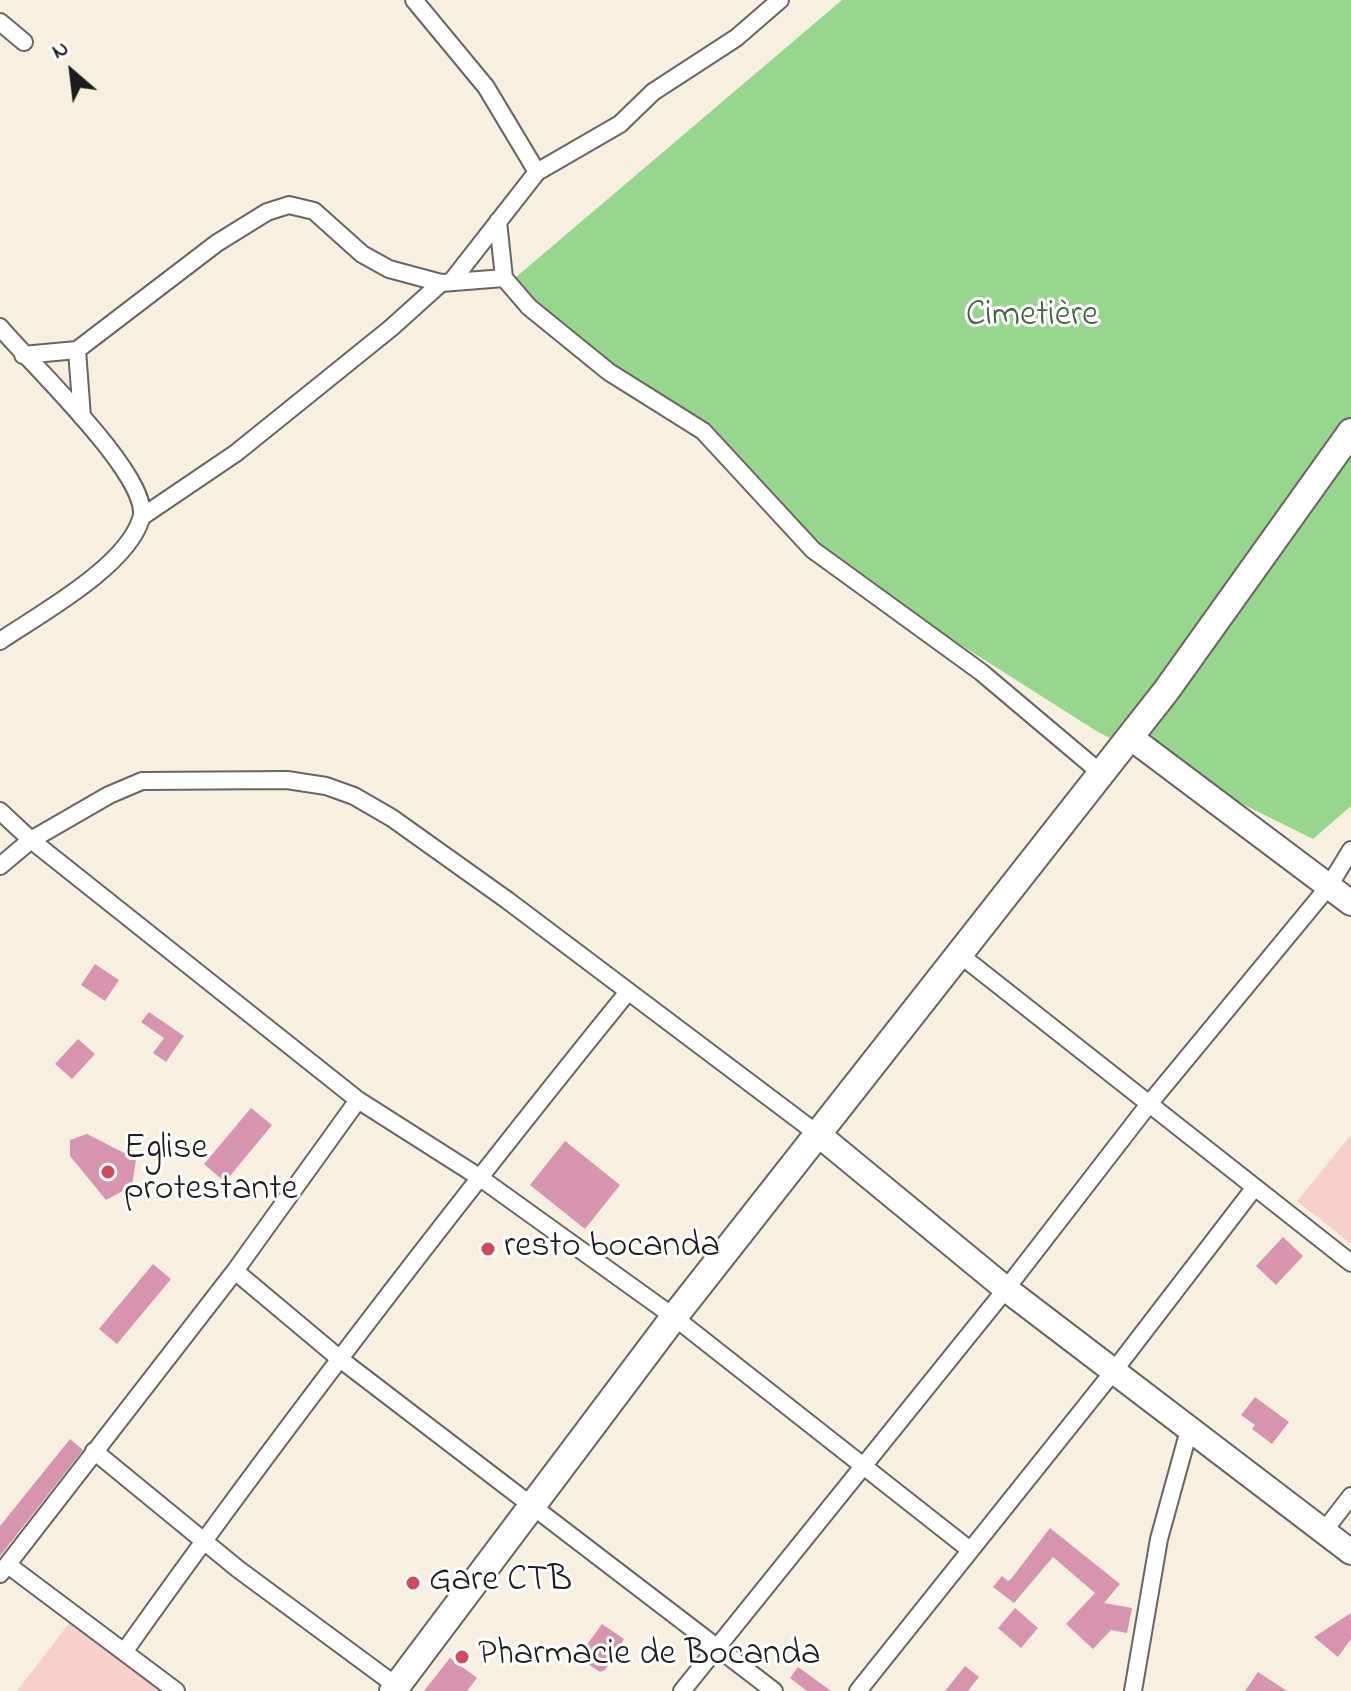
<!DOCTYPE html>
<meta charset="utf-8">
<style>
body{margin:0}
#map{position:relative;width:1351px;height:1691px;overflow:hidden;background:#f7f0e0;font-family:"Indie Flower",sans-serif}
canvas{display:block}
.north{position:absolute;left:32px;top:32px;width:80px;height:80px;-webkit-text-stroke:6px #fff;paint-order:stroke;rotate:332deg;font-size:22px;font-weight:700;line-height:32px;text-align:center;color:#1c1c1c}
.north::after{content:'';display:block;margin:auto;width:28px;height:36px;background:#1c1c1c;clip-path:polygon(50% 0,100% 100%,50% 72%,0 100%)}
</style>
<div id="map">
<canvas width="1351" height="1691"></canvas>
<div class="north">N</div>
</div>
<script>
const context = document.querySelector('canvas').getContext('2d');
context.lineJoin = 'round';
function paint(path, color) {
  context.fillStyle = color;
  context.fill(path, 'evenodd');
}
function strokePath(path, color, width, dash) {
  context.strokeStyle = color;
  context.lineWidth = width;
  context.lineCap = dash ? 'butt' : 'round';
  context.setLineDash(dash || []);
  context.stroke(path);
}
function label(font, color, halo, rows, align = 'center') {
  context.font = font + ' "Indie Flower",sans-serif';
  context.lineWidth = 6;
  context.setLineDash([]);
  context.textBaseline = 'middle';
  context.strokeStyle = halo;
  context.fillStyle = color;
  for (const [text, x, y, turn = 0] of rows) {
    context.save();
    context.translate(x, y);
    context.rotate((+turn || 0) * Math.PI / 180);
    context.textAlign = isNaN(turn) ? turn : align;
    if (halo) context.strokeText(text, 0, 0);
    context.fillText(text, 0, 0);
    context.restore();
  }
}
paint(new Path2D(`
 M1351,1135V1244L1297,1201Z
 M70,1622L163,1691H17Z`), '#f7d1c9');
paint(new Path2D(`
 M842,0H1351V806L1313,839L1098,732L805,546L716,437L668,413L509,283Z`), '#96d68d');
paint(new Path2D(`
 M95,964L119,980L105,1001L81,985Z
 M149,1012L184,1036L166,1062L153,1053L164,1038L141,1022Z
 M78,1039L95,1054L72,1079L55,1064Z
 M251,1108L272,1125L225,1182L204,1164Z
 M87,1134L136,1159L132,1186L106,1200L70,1156V1140Z
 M565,1141L620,1185L585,1229L530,1185Z
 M1283,1237L1303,1256L1276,1285L1256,1266Z
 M153,1264L171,1279L117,1344L99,1329Z
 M1255,1397L1289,1422L1272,1444L1252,1429L1255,1425L1241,1415Z
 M70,1439L83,1450L0,1556V1526Z
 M1050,1528L1120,1584L1104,1603L1132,1608L1127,1633L1111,1630L1093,1649L1066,1624L1095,1593L1053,1557L1014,1603L993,1587L1002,1576L1008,1581L1011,1579Z
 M1015,1608L1038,1628L1021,1648L998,1628Z
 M1351,1613V1639L1338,1657L1314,1637Z
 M602,1624L624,1639L605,1670L600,1672L578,1657Z
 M450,1658L477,1678L467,1691H424Z
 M965,1666L979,1677L968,1691H945Z
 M798,1667L831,1691H807L790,1678Z
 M1258,1672L1287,1691H1245Z`), '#d794af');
const street = new Path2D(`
 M414,0L486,87L537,172
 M0,22L24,42
 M498,221L504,278L529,307L609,372L703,431L813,550L981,672L1102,774
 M451,282L537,172L620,124L653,92L736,38L780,0
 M0,327C28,361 154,479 141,519C126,567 40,614 0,641
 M77,350L82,417
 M23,355L77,350L217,243L267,212L289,205L314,211L362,254L389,269L441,283
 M143,516L236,453L391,328L441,283L504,278
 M0,811L31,840L358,1100L479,1177L674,1317L970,1550
 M0,866L31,840L109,795L142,781L287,780L326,786L354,796L392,818L507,900L819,1135
 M959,954L1351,1263
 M235,1271L340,1359L774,1691
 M94,1451L238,1569L402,1690
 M1324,1531L1351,1496
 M8,1565L176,1691
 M0,1574L235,1271L358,1100
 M124,1652C284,1427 453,1208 627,993
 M682,1691L1006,1289L1149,1104L1329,886L1351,850
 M858,1691L1113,1372L1255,1187
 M1133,1691L1159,1539L1189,1430`);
const secondary = new Path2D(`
 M1130,737L1351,903
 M819,1135L1006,1289L1351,1552`);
const primary = new Path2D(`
 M393,1691L674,1317L1166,691L1351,432`);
strokePath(street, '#696661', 20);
strokePath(secondary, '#696661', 28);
strokePath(primary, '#696661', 30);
strokePath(street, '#fff', 16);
strokePath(secondary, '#fff', 24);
strokePath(primary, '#fff', 26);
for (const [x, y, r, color] of [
 [108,1172,8,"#d1495b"],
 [488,1249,8,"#d1495b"],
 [413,1583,8,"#d1495b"],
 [462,1657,8,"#d1495b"]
]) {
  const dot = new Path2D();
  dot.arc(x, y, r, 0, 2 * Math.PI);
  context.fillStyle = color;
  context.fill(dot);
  strokePath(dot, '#fff', 3);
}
label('36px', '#475d44', '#fff', [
 ["Cimetière",1032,318]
]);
label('36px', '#1c1c1c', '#fff', [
 ["Eglise",124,1151],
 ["protestante",124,1192],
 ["resto bocanda",504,1249],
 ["Gare CTB",429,1583],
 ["Pharmacie de Bocanda",478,1657]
], 'left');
</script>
